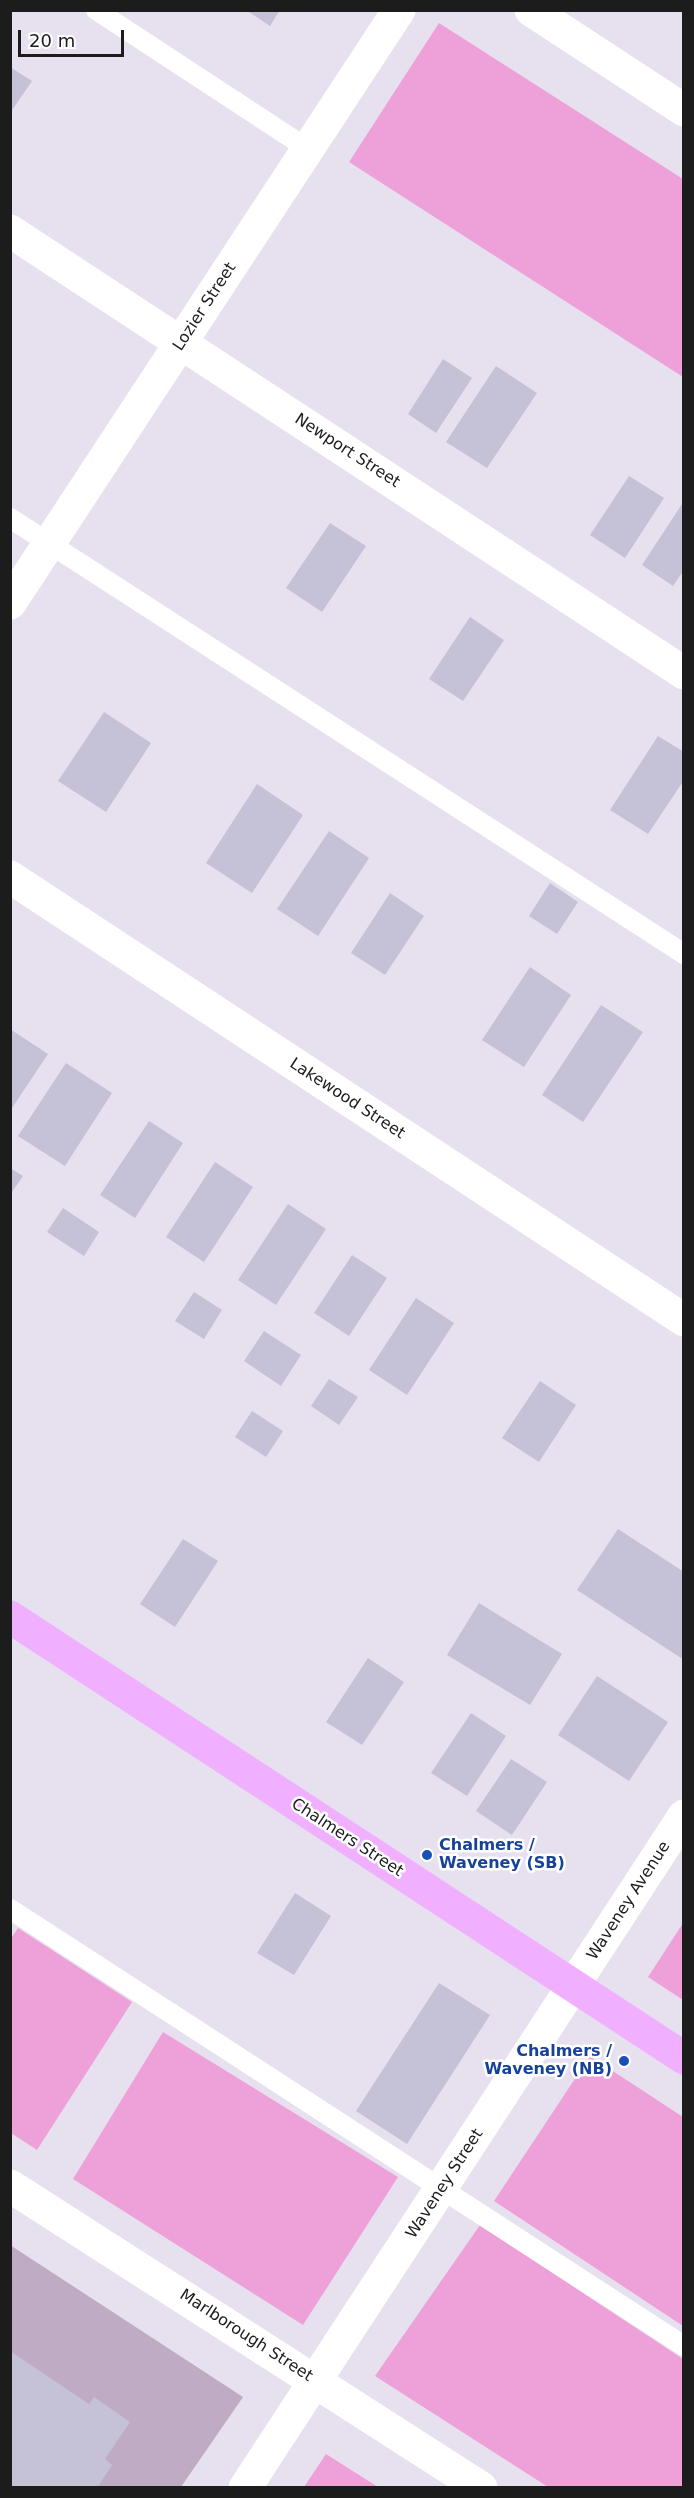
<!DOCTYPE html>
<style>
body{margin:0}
#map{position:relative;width:694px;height:2498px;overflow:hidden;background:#e7e1ef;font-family:"DejaVu Sans",sans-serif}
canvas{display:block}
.frame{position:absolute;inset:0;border:12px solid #1c1c1c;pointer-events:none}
.scale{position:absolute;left:18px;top:30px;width:106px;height:27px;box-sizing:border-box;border:3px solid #1c1c1c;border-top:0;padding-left:8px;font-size:18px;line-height:21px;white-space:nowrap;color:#1c1c1c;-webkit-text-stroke:4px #fff;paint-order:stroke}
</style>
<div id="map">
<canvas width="694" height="2498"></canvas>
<div class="frame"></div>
<div class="scale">20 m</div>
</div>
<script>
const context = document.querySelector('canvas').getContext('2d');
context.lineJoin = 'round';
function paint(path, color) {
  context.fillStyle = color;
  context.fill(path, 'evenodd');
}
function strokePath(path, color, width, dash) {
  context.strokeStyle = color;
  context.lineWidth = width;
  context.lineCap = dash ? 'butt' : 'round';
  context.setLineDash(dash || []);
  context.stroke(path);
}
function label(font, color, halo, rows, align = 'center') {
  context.font = font + ' "DejaVu Sans",sans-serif';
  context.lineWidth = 5;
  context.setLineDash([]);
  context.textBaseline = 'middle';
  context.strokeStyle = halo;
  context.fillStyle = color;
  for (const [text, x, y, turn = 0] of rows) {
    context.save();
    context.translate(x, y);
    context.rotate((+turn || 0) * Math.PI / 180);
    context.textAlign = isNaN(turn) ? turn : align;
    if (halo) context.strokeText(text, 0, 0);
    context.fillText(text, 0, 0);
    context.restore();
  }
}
paint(new Path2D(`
 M10,2245L243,2397L181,2487H11Z`), '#bfacc4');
paint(new Path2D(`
 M439,23L683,179V377L349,162Z
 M683,1923V2000L648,1977Z
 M18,1928L132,2002L37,2150L11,2133L10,1940Z
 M163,2032L398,2177L303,2325L73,2179Z
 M590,2056L683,2117V2326L494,2201Z
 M480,2225L683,2359V2487H548L375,2376Z
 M326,2454L378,2487H304Z`), '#eea1d8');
paint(new Path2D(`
 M246,10H280L270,26Z
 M10,67L32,81L10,113Z
 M443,359L472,378L436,433L408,414Z
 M496,366L537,393L487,468L446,442Z
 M629,476L664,498L625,558L590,535Z
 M684,501V570L673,586L642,565Z
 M330,523L366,546L322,612L286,588Z
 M470,617L504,640L463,701L429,679Z
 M104,712L151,743L106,812L58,781Z
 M658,736L684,752V780L648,834L610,810Z
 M257,784L303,815L252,893L206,863Z
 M329,831L369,858L318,936L277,909Z
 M550,883L578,902L557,934L529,916Z
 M390,893L424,916L385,975L351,953Z
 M530,967L571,995L524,1067L482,1040Z
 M601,1005L643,1032L583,1122L542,1095Z
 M10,1029L48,1054L10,1111Z
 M66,1063L112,1093L65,1166L18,1136Z
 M149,1121L183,1143L135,1218L100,1195Z
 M215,1162L253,1187L204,1262L166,1237Z
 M10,1168L23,1176L10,1195Z
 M288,1204L326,1229L276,1305L238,1280Z
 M63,1208L99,1232L84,1256L47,1232Z
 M352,1255L387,1278L349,1336L314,1313Z
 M194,1292L222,1310L204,1339L175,1321Z
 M416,1298L454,1323L407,1395L369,1370Z
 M264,1331L301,1355L281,1386L244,1361Z
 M329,1379L358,1397L339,1425L311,1406Z
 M540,1381L576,1405L539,1462L502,1438Z
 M252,1411L283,1431L266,1457L235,1437Z
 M618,1529L684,1572V1660L577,1590Z
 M183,1539L218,1561L175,1627L140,1604Z
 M479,1603L562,1654L530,1705L447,1655Z
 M368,1658L404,1682L362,1745L326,1722Z
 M597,1676L668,1722L629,1781L558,1735Z
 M471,1713L506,1736L467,1796L431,1773Z
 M511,1759L547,1782L512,1835L476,1811Z
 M295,1893L331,1916L294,1975L257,1953Z
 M439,1983L490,2015L407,2144L356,2111Z
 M10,2351L89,2404L94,2397L130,2422L105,2459L112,2465L97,2488H10Z`), '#c5c1d6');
strokePath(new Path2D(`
 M96,10L308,149
 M10,518L684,954
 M10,1909L684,2346`), '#fff', 20);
strokePath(new Path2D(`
 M531,10L684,110
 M10,231L684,673
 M10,603L399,10
 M10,877L684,1320
 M10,2186L481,2488
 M245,2488L684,1816`), '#fff', 33);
strokePath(new Path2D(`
 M10,1617L684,2058`), '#f1afff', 33);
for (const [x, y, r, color] of [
 [427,1855,6,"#1a4fb4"],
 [624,2061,6,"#1a4fb4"]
]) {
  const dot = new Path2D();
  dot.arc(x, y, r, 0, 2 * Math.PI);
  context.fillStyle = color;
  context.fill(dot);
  strokePath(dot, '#fff', 2);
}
label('16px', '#1c1c1c', '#fff', [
 ["Lozier Street",205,307,-57],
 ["Newport Street",347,451,33],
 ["Lakewood Street",347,1099,33],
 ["Chalmers Street",347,1838,33],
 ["Waveney Avenue",629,1901,-57],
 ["Waveney Street",445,2184,-57],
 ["Marlborough Street",246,2336,33]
]);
label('bold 16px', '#164399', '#fff', [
 ["Chalmers /",439,1846],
 ["Waveney (SB)",439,1864],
 ["Chalmers /",612,2052,"right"],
 ["Waveney (NB)",612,2070,"right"]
], 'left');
</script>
